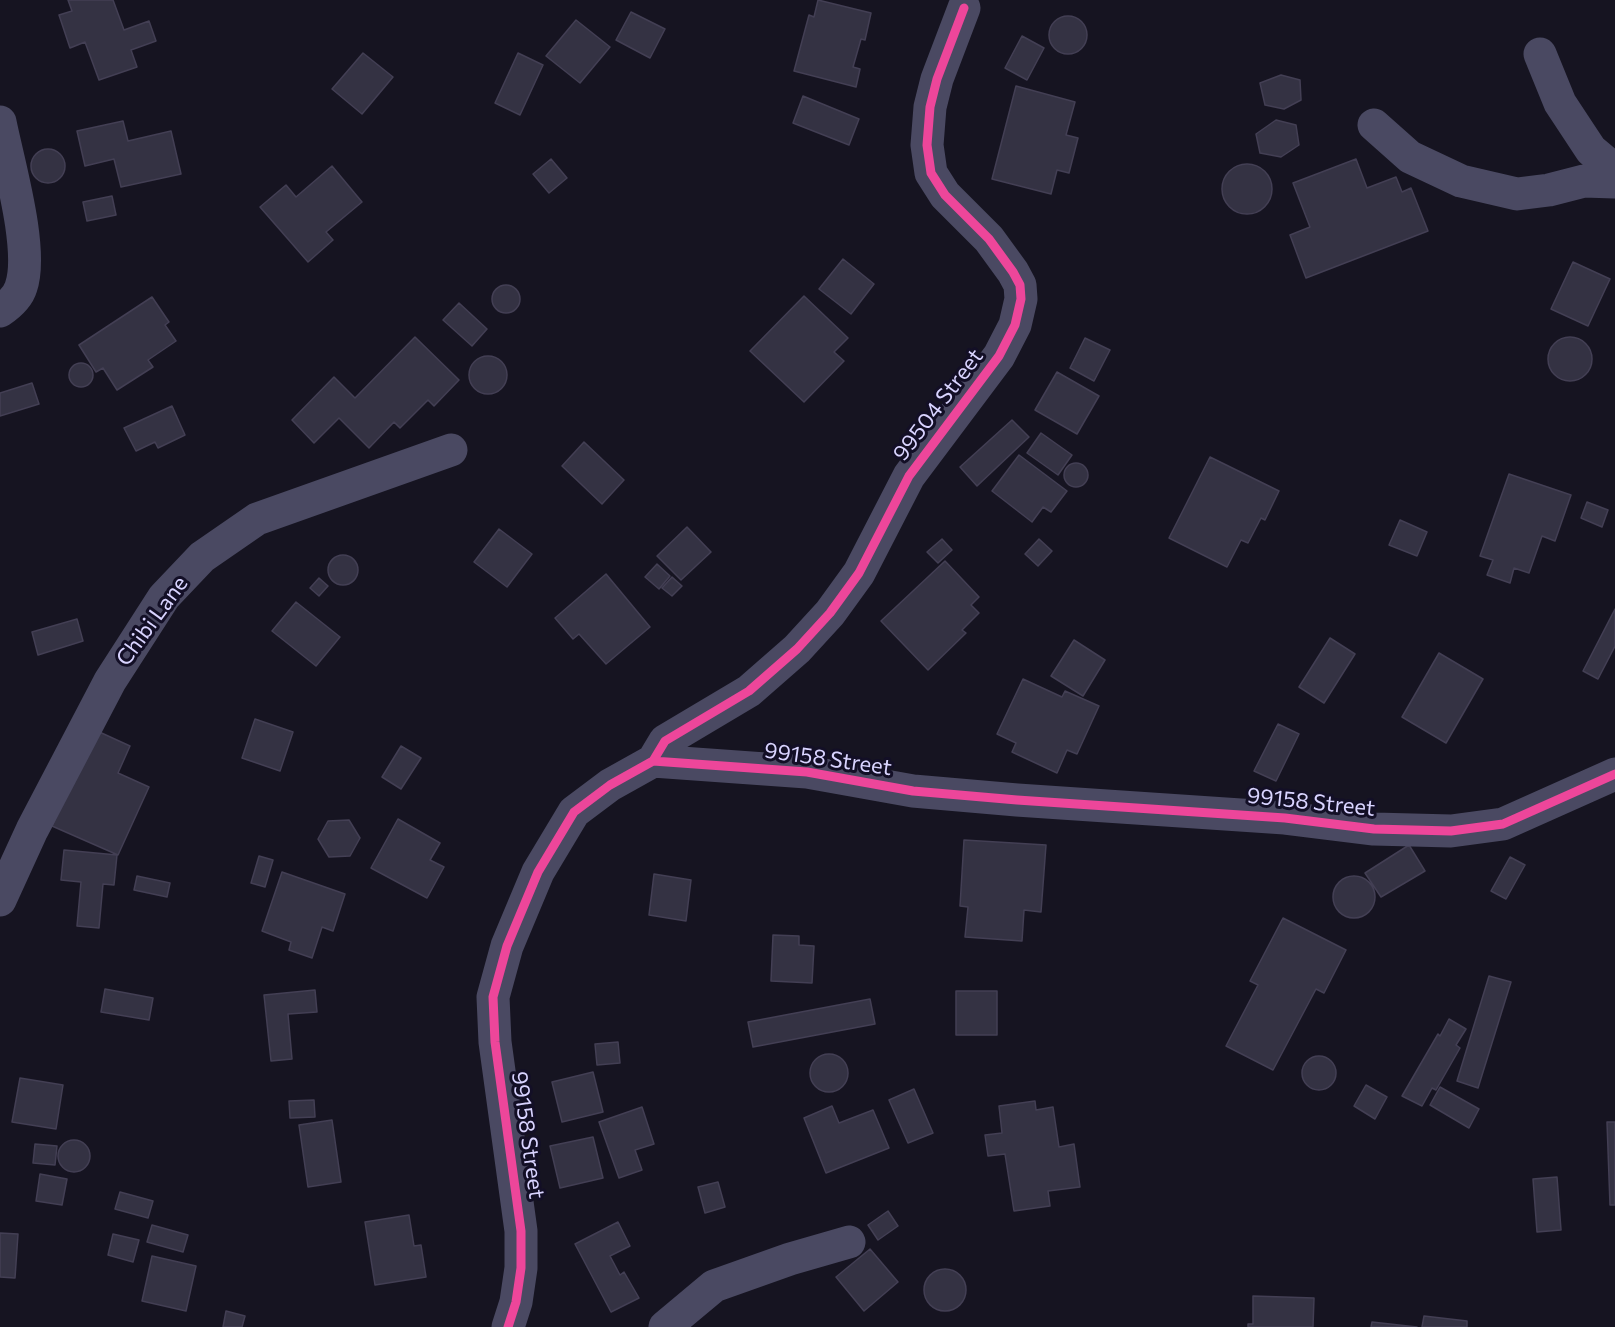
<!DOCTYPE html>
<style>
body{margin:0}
canvas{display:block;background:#161421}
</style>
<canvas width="1615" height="1327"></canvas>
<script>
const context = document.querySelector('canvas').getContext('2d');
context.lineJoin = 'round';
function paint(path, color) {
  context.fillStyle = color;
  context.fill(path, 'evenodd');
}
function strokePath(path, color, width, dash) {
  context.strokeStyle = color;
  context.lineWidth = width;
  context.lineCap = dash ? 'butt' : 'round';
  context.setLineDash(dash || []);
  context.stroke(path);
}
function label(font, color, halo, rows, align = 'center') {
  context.font = font + ' Commissioner,sans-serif';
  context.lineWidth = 6;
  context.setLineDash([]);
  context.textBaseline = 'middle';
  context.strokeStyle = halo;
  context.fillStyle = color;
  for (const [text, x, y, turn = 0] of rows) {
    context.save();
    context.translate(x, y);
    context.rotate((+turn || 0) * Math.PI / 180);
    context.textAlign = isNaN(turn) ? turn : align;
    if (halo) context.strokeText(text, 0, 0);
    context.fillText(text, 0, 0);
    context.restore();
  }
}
const building = new Path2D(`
 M68,0H113L124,30L149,21L156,41L131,50L137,67L99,80L85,42L70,48L59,15L72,11Z
 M818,0L871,13L865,40L861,39L853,67L860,69L856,87L794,71L809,15L814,17Z
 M631,12L665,29L650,58L616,40Z
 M1049 35a19 19 0 1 1 38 0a19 19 0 1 1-38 0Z
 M576,20L610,47L580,83L546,56Z
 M1022,36L1044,48L1027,80L1005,68Z
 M363,53L393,77L362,114L332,89Z
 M518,53L543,65L520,115L495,103Z
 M1281,75L1300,80L1301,100L1284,109L1265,105L1260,83Z
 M1016,86L1075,102L1066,135L1078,138L1069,173L1057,170L1051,194L992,179Z
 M803,96L859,119L849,145L793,123Z
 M1276,120L1296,125L1299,145L1281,157L1260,153L1256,134Z
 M123,121L128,141L171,131L181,174L121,187L114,159L85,166L77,131Z
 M31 166a17 17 0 1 1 34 0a17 17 0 1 1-34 0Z
 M551,159L567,178L549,193L533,174Z
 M1356,159L1367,188L1396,177L1402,192L1411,188L1428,231L1306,278L1290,235L1310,227L1293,183Z
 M1222 189a25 25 0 1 1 50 0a25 25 0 1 1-50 0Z
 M332,166L362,202L326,232L333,240L308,262L260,207L286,185L296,197Z
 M112,196L116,215L87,221L83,202Z
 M843,259L874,284L851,314L819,289Z
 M1573,262L1610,279L1588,326L1551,309Z
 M492 299a14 14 0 1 1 28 0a14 14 0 1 1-28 0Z
 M804,296L848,338L834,352L844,361L804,402L750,351Z
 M152,297L169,322L165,325L176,341L148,360L153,367L117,390L103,368L96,372L79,345Z
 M459,303L487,329L472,346L443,320Z
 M1548 359a22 22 0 1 1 44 0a22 22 0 1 1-44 0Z
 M415,337L459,380L434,406L428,400L400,428L394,422L369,448L339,418L314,443L292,420L334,377L355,398Z
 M1085,338L1110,350L1094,381L1070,368Z
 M469 375a19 19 0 1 1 38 0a19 19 0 1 1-38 0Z
 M69 375a12 12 0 1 1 24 0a12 12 0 1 1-24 0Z
 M1057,372L1099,396L1077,434L1035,410Z
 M32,383L39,404L0,416V393Z
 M172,406L185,435L158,448L155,442L136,451L124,428Z
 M1012,420L1029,437L977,486L960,467Z
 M1041,433L1072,455L1058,475L1027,453Z
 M584,442L624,480L602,504L562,466Z
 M1019,455L1067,491L1051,512L1043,507L1032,522L992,491Z
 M1210,457L1279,491L1265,520L1261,518L1248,543L1241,540L1227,567L1169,538Z
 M1064 475a12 12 0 1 1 24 0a12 12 0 1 1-24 0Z
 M1509,474L1571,495L1555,541L1542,536L1529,573L1514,568L1510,583L1487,575L1493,560L1480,556Z
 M1587,502L1608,510L1602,527L1581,518Z
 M1400,520L1427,532L1417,556L1389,545Z
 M687,527L711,552L681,580L657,556Z
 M499,529L532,554L507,587L474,562Z
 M942,539L952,550L938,563L927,552Z
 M1039,539L1052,551L1038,566L1025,554Z
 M328 570a15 15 0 1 1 30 0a15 15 0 1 1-30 0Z
 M945,561L979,597L971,605L979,613L962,630L966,633L928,670L881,621Z
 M657,564L670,576L659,589L645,577Z
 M606,574L650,627L606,664L579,634L573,639L555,618Z
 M672,577L682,586L672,596L662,588Z
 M319,578L328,586L319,596L310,588Z
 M296,602L340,637L316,666L272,631Z
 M1615,609V646L1598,679L1583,671Z
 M77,619L83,641L38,655L32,632Z
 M1330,638L1355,654L1324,703L1299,687Z
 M1074,640L1105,660L1083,696L1051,676Z
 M1439,653L1483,679L1446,743L1402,717Z
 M1023,679L1062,697L1065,691L1099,706L1077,754L1067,750L1057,773L1012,752L1016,743L997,734Z
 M255,719L293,732L280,771L242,758Z
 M1278,724L1299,734L1276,781L1254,771Z
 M95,730L130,746L118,773L149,787L118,855L52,826Z
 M401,746L421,758L401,789L382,777Z
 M398,819L440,843L430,860L444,867L427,898L371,868Z
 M349,820L360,838L350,856L329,857L318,839L328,821Z
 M964,840L1046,845L1041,912L1024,910L1022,941L965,937L968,907L960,906Z
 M1409,845L1425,871L1381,897L1365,873Z
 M64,850L117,855L114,885L103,884L99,928L77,926L81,882L61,880Z
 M259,856L273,860L265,887L251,883Z
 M1510,857L1525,865L1506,899L1491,891Z
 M282,872L345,894L333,931L322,927L312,958L289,950L291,942L262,931Z
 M654,874L691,880L686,921L649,915Z
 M1333 897a21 21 0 1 1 42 0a21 21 0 1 1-42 0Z
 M137,876L170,883L167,897L134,890Z
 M1283,918L1346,950L1324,993L1316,989L1273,1070L1226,1046L1258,985L1250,981Z
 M773,935L799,936V945L814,946L812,983L771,981Z
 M1489,976L1511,982L1478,1088L1457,1081Z
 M105,989L153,998L149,1020L101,1012Z
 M315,990L317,1012L288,1014L292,1059L271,1061L264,995Z
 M956,991H997V1035H956Z
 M870,999L875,1024L753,1047L748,1022Z
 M1449,1019L1466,1029L1456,1045L1460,1048L1436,1090L1432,1088L1422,1106L1402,1096L1438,1034L1440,1036Z
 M618,1042L620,1063L597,1065L595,1044Z
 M810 1073a19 19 0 1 1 38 0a19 19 0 1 1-38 0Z
 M1302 1073a17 17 0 1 1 34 0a17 17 0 1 1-34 0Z
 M593,1072L603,1112L562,1122L552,1082Z
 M20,1078L63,1085L56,1129L12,1122Z
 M1366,1085L1387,1097L1375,1119L1354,1106Z
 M1440,1087L1479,1109L1469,1128L1430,1105Z
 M914,1089L933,1133L908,1143L889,1100Z
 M314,1100L315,1117L290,1118L289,1101Z
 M1035,1101L1036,1110L1053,1107L1059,1147L1074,1144L1080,1187L1048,1191L1050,1206L1014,1211L1005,1154L988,1156L985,1135L1002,1133L999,1106Z
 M832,1106L839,1123L873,1110L889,1148L826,1173L804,1118Z
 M642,1107L654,1144L635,1150L642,1170L619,1178L599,1122Z
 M332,1120L341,1182L308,1187L299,1125Z
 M1607,1122H1615V1205H1610Z
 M593,1137L603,1178L560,1188L550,1146Z
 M58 1156a16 16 0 1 1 32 0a16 16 0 1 1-32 0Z
 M35,1144L57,1146L55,1165L33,1163Z
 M40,1174L67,1179L62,1205L36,1201Z
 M1557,1177L1561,1230L1537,1232L1533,1179Z
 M718,1182L725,1207L705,1213L698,1187Z
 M120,1192L153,1201L148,1218L115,1209Z
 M888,1211L898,1226L878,1240L868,1225Z
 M409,1215L414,1246L421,1245L426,1277L375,1285L365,1222Z
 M618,1222L630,1246L610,1256L620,1275L624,1272L639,1298L611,1312L575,1244Z
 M152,1225L188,1235L183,1252L147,1242Z
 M0,1233L18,1234L15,1278L0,1277Z
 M113,1234L139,1240L133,1262L108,1255Z
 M870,1249L898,1282L864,1311L836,1277Z
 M152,1256L196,1266L186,1311L142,1301Z
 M924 1290a21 21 0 1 1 42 0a21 21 0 1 1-42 0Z
 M1253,1296L1314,1298L1313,1327H1248V1324H1253Z
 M226,1311L245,1316L242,1327H223Z
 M1424,1316L1467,1321V1327H1422Z
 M1372,1322L1417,1327H1371Z`);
paint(building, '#343243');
strokePath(building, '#433f54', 1.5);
strokePath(new Path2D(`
 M1540,54L1560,103L1591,150L1615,170
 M0,122C8,162 34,250 21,287C18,297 9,305 0,311
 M1374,125L1410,157L1461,181L1517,194L1549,190L1584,181L1615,182
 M653,761L665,741L749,691L797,649L830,613L859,573L909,476L999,356L1015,325L1021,299L1020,285L1013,272L989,239L945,195L931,173L927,145L930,107L937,79L964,8
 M0,900L32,830L110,681L164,597L202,557L257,519L451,450
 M508,1327L516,1302L521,1268V1231L495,1042L493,997L507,946L538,872L574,812L610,785L653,761L807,772L913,791L1017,800L1285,818L1374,829L1451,831L1503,824L1615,774
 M665,1327L714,1286L790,1259L849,1242`), '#4a4962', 33);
strokePath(new Path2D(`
 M653,761L665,741L749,691L797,649L830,613L859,573L909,476L999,356L1015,325L1021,299L1020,285L1013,272L989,239L945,195L931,173L927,145L930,107L937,79L964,8
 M508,1327L516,1302L521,1268V1231L495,1042L493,997L507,946L538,872L574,812L610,785L653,761L807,772L913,791L1017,800L1285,818L1374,829L1451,831L1503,824L1615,774`), '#ed469a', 9);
label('22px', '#d9d4ff', '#130f26', [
 ["99504 Street",938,405,-53],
 ["Chibi Lane",152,621,-54],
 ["99158 Street",828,759,8],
 ["99158 Street",1311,802,6],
 ["99158 Street",528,1135,82]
]);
</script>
